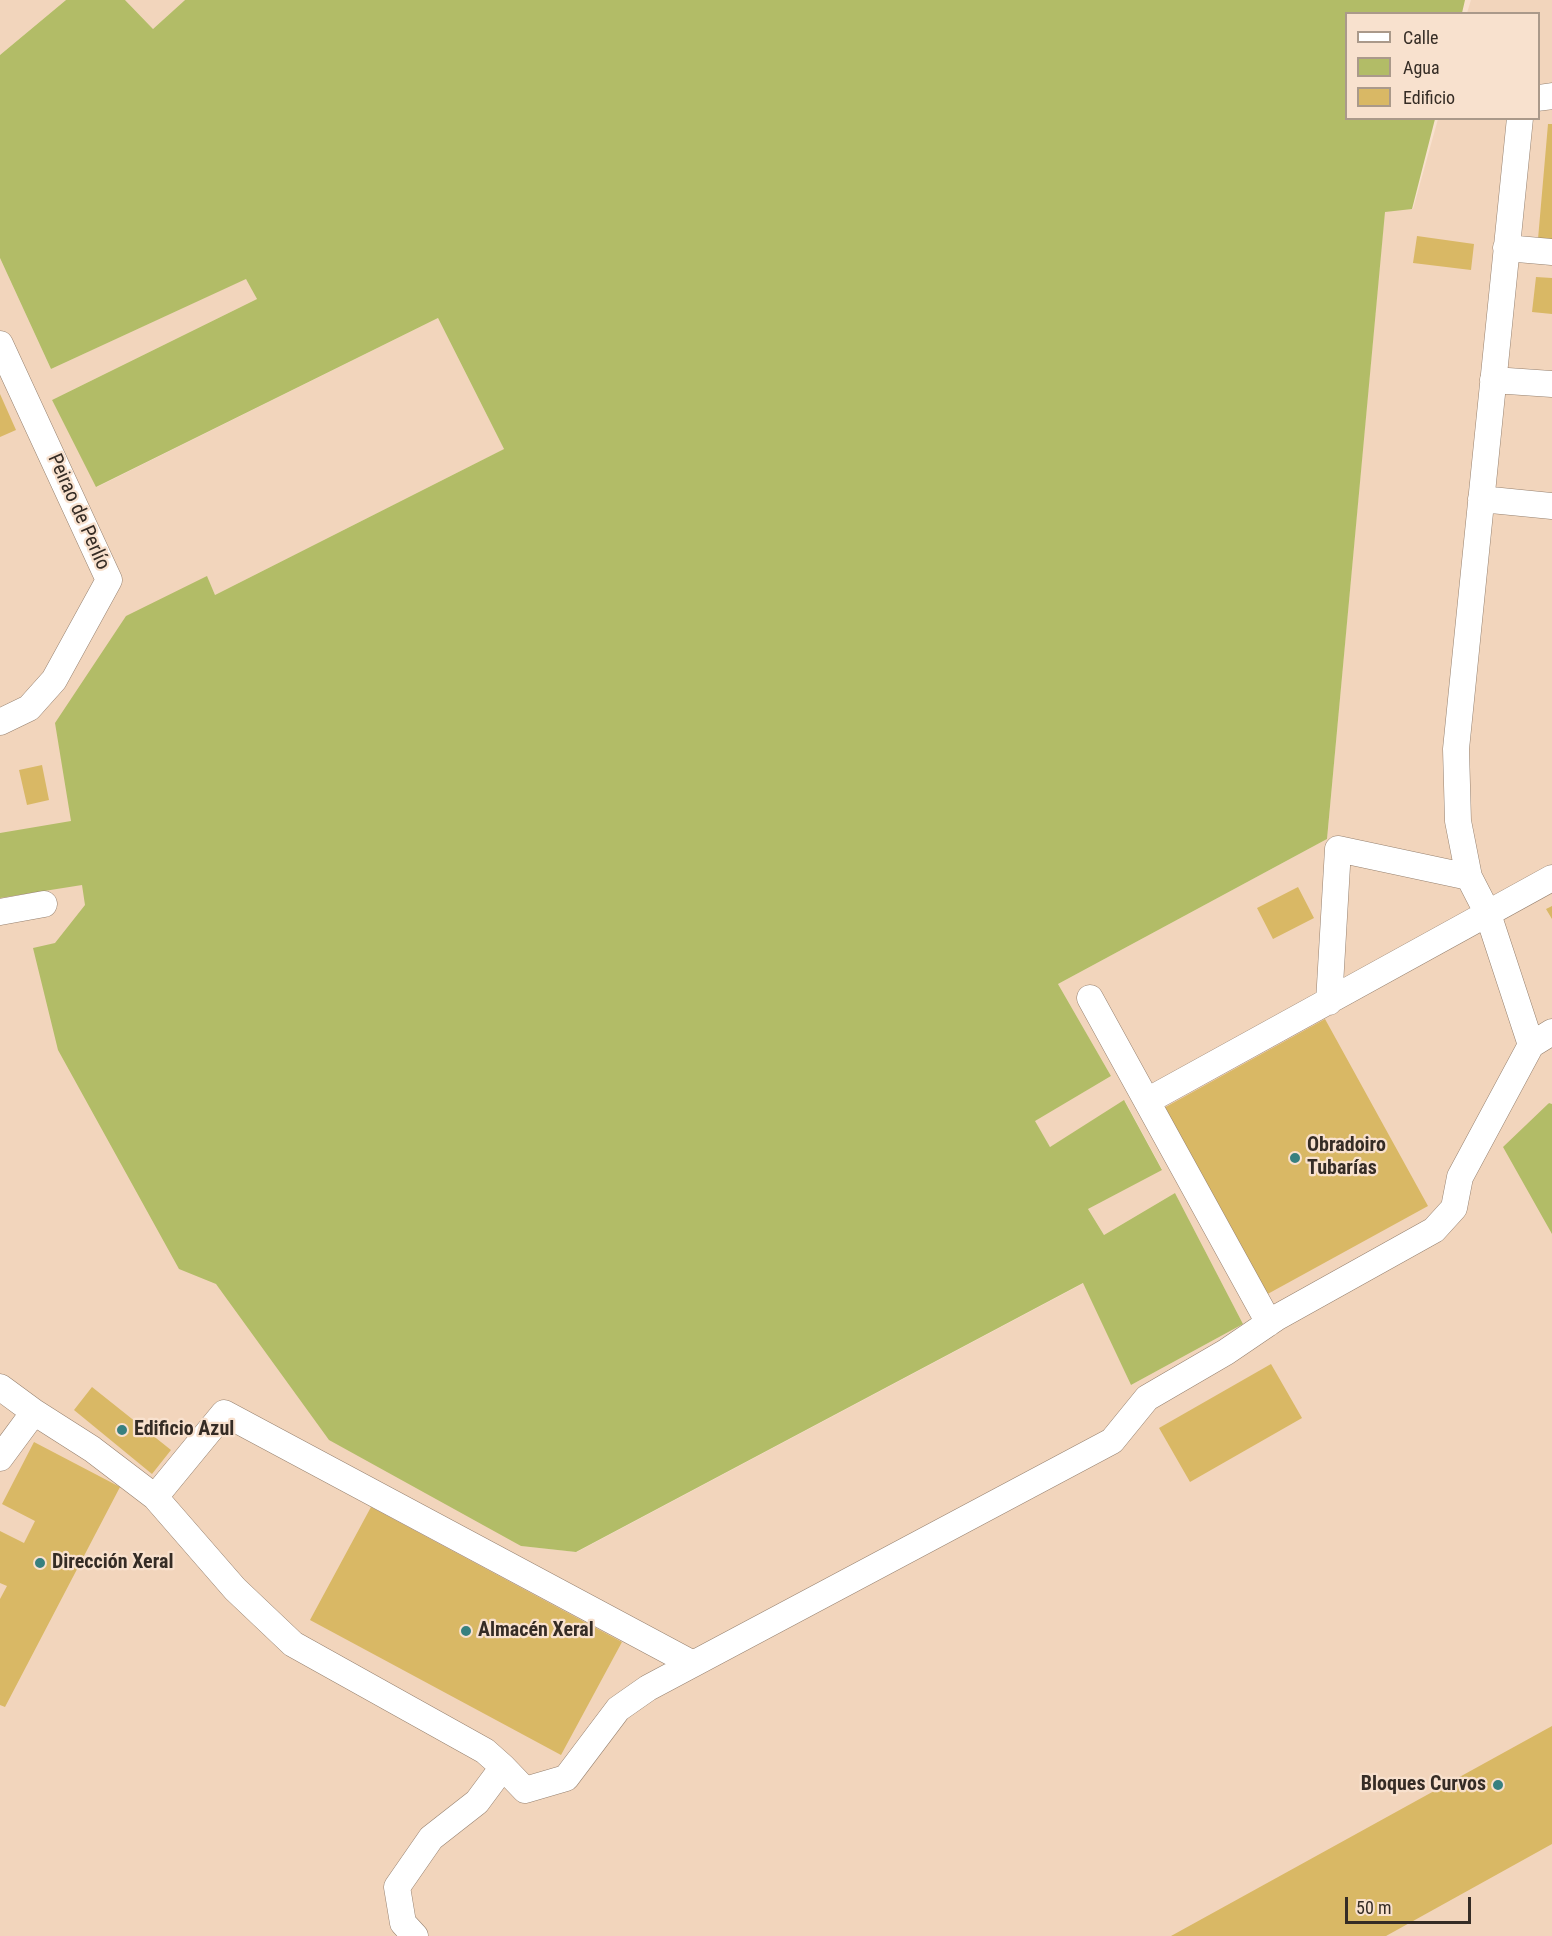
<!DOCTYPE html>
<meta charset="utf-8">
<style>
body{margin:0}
#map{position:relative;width:1552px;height:1936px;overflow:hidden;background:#f8e1ce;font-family:"Roboto Condensed",sans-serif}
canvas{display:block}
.legend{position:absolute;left:1345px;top:12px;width:195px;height:108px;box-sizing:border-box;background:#f8e1ce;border:2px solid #aa998a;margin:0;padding:8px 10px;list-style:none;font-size:18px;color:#352c25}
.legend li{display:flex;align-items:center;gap:12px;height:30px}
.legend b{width:30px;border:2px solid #aa998a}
.scale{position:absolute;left:1345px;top:1897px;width:126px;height:27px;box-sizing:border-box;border:3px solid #352c25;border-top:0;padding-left:8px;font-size:18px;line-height:21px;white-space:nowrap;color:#352c25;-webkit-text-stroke:4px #f8e1ce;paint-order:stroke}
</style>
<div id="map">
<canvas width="1552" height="1936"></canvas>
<ul class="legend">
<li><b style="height:8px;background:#fff"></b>Calle</li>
<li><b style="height:16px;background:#b2bc67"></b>Agua</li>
<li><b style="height:16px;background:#d9b865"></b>Edificio</li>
</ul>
<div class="scale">50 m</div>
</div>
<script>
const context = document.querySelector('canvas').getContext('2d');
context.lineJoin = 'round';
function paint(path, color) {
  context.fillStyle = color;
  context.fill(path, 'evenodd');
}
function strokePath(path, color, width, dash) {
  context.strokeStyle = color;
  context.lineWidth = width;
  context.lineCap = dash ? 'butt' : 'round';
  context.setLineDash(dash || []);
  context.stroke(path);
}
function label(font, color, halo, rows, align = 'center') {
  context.font = font + ' "Roboto Condensed",sans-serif';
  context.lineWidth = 4.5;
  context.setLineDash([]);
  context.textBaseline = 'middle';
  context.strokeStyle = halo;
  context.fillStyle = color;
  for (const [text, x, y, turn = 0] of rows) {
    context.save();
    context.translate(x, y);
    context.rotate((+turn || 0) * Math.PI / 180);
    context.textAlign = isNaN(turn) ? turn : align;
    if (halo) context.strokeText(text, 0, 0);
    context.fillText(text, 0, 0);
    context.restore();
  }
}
paint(new Path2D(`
 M0,0H66L0,55Z
 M125,0H185L153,29Z
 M1471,0H1552V1104L1548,1103L1552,1233V1936H0V258L51,369L247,278L257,299L52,400L97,487L438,318L504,449L215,595L207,577L216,1283L521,1546L577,1552L1084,1283L1131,1385L1243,1324L1175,1193L1104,1235L1088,1209L1162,1169L1125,1101L1050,1147L1034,1121L1111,1076L1058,984L1327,839L1385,207L1413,209L1438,119L1538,118V14L1467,13Z`), '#f2d5bc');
paint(new Path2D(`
 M66,0H125L153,29L185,0H1465L1462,13L1346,14V118L1435,119L1412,209L1385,212L1327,839L1058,984L1111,1076L1035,1121L1050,1147L1124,1100L1162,1170L1088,1209L1104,1235L1175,1193L1243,1324L1131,1385L1083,1283L576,1552L521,1546L329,1440L216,1284L179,1269L58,1050L33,948L55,943L85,905L82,885L0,898V833L71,821L55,723L126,616L207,576L215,595L504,449L438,318L96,487L52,400L257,299L246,279L51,369L0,258V55Z
 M1549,1103L1552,1104V1234L1503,1147Z`), '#b2bc67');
paint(new Path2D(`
 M1548,124H1552V240L1538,239Z
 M1417,236L1474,244L1471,270L1413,263Z
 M1536,277L1552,278V314L1532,312Z
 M0,394L16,430L0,437Z
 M42,765L49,800L27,805L19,770Z
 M1298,887L1314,918L1273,939L1257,908Z
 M1552,906V919L1546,909Z
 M1325,1019L1428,1206L1264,1296L1162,1109Z
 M1271,1364L1302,1418L1190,1482L1159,1428Z
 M92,1387L171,1450L152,1474L74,1410Z
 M34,1442L120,1487L5,1707L0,1705V1599L7,1586L0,1583V1531L24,1543L35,1521L2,1504Z
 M371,1507L622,1642L561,1755L310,1620Z
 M1552,1726V1844L1386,1936H1171Z`), '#d9b865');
const minor = new Path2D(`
 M1538,98L1552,96
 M1506,248L1552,252
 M0,344L109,580L54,680L29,708L0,722
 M1493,380L1552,384
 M1481,499L1552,506
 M0,912L44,904
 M1090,998L1269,1323
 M1329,1002L1338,849L1469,877
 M1531,1045L1552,1032
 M1147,1101L1552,878
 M0,1387L34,1412L0,1458
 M34,1412L92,1449L155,1497L235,1589L293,1644L485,1751L503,1767L477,1802L431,1838L397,1887L403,1923L415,1936
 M155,1497L224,1413L693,1664
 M503,1767L525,1790L566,1778L618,1709L648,1688L1112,1441L1147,1398L1226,1352L1276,1318L1434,1230L1454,1208L1460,1177L1531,1045L1488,914L1469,877L1458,821L1456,749L1520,118`);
strokePath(minor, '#96816f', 27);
strokePath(minor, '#fff', 26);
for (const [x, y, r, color] of [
 [1295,1158,6,"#37807f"],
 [122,1430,6,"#37807f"],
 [40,1563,6,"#37807f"],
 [466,1631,6,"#37807f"],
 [1498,1785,6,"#37807f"]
]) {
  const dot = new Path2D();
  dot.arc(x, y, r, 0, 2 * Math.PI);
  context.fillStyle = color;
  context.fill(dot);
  strokePath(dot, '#f8e1ce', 2);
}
label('20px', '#352c25', '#f8e1ce', [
 ["Peirao de Perlío",78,512,66]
]);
label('bold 20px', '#352c25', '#f8e1ce', [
 ["Obradoiro",1307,1146],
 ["Tubarías",1307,1169],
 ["Edificio Azul",134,1430],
 ["Dirección Xeral",52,1563],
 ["Almacén Xeral",478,1631],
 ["Bloques Curvos",1486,1785,"right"]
], 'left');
</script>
